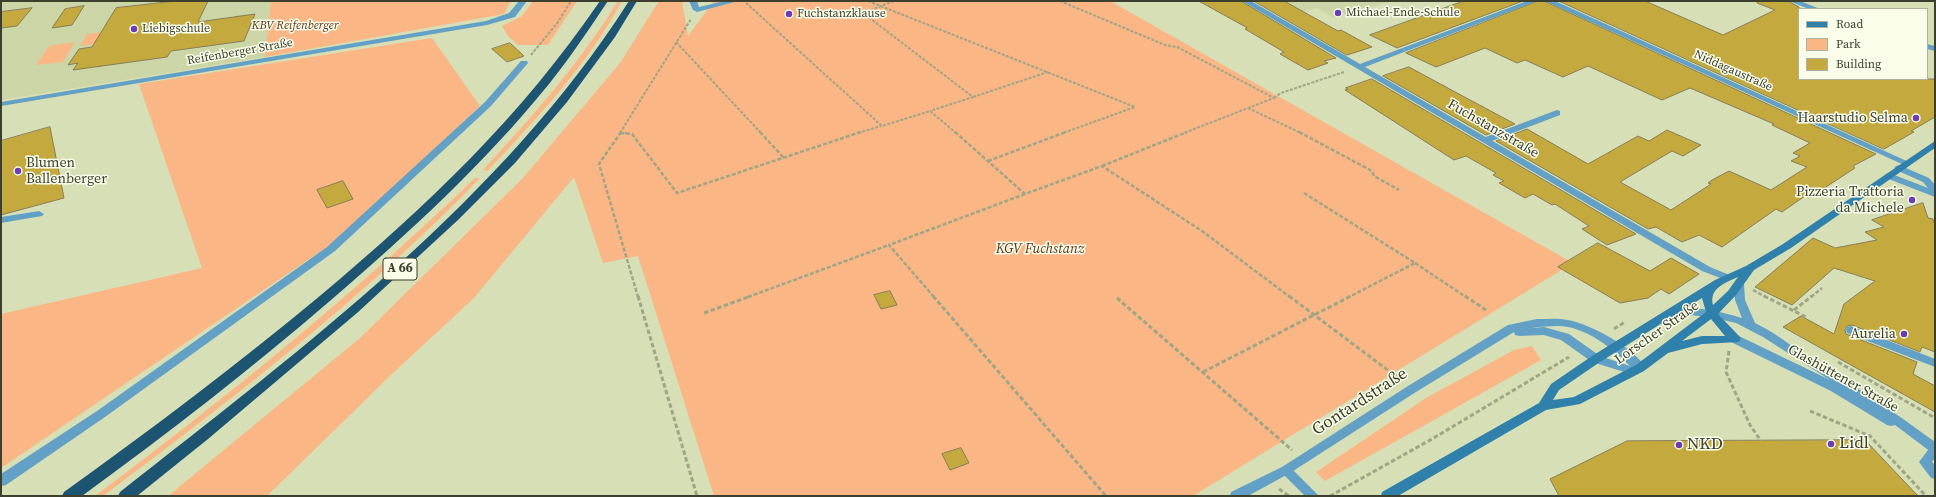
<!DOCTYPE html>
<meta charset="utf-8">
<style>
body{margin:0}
#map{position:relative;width:1936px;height:497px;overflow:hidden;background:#d7dfb6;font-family:"Source Serif 4",serif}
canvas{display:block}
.frame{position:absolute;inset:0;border:2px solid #3c3f2e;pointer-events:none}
.legend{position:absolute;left:1798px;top:8px;width:130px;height:72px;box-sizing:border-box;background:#f9fde9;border:1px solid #adb19e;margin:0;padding:5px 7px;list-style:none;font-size:12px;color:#3c3f2e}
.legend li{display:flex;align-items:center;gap:8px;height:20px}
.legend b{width:20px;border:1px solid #adb19e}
</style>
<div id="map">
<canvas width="1936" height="497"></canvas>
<div class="frame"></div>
<ul class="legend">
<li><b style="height:5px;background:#2f81ac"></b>Road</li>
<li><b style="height:11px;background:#fab685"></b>Park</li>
<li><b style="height:11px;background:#c4aa3e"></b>Building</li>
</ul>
</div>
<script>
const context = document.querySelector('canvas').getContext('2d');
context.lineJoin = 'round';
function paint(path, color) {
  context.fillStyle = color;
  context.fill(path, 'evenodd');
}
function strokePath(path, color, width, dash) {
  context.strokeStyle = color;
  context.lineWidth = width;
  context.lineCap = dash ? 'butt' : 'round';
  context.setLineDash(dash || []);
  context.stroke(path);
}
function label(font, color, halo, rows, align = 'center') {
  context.font = font + ' "Source Serif 4",serif';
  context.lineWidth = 3;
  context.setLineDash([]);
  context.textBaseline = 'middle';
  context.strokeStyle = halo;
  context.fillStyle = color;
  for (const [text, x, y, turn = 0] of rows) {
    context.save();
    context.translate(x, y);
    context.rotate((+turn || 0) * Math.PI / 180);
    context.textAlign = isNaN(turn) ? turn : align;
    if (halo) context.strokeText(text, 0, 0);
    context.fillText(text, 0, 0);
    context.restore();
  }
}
paint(new Path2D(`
 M1,1H271L265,57L1,100Z
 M1257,1H1392L1334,18L1317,8L1285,17Z`), '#ccd5a6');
paint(new Path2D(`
 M271,1H511L504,14L265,57Z
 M533,1H577L548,45H518L508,36L502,26L522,16Z
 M618,1H622C589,62 541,114 494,164L487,171L483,170C532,117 580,63 618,1Z
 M659,1H682L688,36L714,1H1110L1573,263L1193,496H714L638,256L603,263L574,177L474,298L393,373L267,496H168L360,338L523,178L620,63Z
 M151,26L145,37L80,46L87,34Z
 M432,38L480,106L335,245L327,247L1,468V314L202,268L139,84Z
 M75,42L63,62L36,65L49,46Z
 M475,178H480C366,296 234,398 103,496H95C227,397 356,293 475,178Z
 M1532,346L1541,360L1325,481L1316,472L1426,398L1514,350Z`), '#fab685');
const building = new Path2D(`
 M176,1H208L198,22L255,14L244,41L171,51L167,57L73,70L78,63L68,65L79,49L92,47L116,8Z
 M1199,1H1241L1336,58L1324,61L1328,63L1308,70L1280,54L1284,52L1245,29L1247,28Z
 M1254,1H1284L1338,31L1341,30L1372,47L1347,55Z
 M1464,1H1523L1397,48L1370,35Z
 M1538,1H1544L1876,154L1853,166L1855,168L1809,198L1805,196L1782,212L1776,209L1722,247L1699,235L1682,242L1656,227L1648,229L1496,141L1527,129L1588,164L1638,136L1649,141L1667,130L1701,145L1683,156L1672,151L1620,182L1671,210L1711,184L1708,183L1712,180L1729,171L1771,190L1807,167L1791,161L1800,156L1793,153L1810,143L1772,125L1774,124L1690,88L1662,100L1588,66L1563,77L1525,60L1517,63L1485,48L1436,67L1406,53Z
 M1559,1H1645L1723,35L1775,10L1757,3V1H1788L1799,7V79H1935V117L1911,131L1914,132L1884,149Z
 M84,6L72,25L52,28L65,9Z
 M32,8L17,26L1,28V12Z
 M510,43L524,56L507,62L492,49Z
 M1409,67L1457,93L1515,124L1486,135L1383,76Z
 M1372,79L1636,234L1607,245L1582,229L1589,226L1555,204L1552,205L1533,194L1525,198L1499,183L1504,181L1493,175L1496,173L1466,156L1454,160L1345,90L1348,89L1346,88Z
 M50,127L64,198L1,215V141Z
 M343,181L353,199L327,208L317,190Z
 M1923,203L1928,218L1933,219L1935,225V352L1922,347L1920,352L1852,325L1847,326L1845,330L1846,334L1917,362L1913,374L1935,386V412L1783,327L1801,316L1834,334L1844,304L1875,281L1834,268L1792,305L1755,287L1813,238L1835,248L1877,240L1865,232L1884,227L1872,220Z
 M1598,243L1650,271L1671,258L1699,274L1669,294L1661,289L1648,298L1620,303L1558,267Z
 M890,291L897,305L881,309L874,295Z
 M1865,440L1918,496H1559L1550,479L1627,441Z
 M961,448L969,463L950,470L942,454Z`);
paint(building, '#c4aa3e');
strokePath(building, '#877d58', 1);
strokePath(new Path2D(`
 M868,1L1135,107L1063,133
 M894,1L863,13L973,97L930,111
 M1060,1L1165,45L1177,47L1274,98L1184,133
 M746,3L882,126L930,111L956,133
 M676,42L761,133
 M531,55L558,22L571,1
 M973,97L1048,72
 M1274,98L1281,93L1344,72
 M1248,108L1301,133
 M620,133L691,19
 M620,133H626
 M858,133L881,126`), '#9fa585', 2, [3, 1.5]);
strokePath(new Path2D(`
 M621,132L599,164L638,297
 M760,132L784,158
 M955,132L1025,194L1102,166L1202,231L1290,297
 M1299,132L1372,171L1374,176L1399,190
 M620,133L632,134L677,193L861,132
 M988,161L1066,132
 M1102,166L1187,132
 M1304,193L1415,263L1349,297
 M1415,263L1466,297
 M1753,290L1766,297
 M748,297L889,245
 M934,297L889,245L1025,194
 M1811,297L1822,288`), '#9fa585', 2.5, [4, 2]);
strokePath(new Path2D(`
 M638,296L697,496
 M933,296L1106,496
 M1289,296L1401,380
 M1465,296L1486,310
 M1764,296L1806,317
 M1117,298L1292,450
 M1794,310L1812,296
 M704,313L751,296
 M1614,329L1625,322
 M1729,351L1726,372L1750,425L1761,441
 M1838,362L1935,418
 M1203,372L1351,296
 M1810,411L1870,436L1926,496
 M1279,489L1289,496
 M1330,496L1432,439L1569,357`), '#9fa585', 3, [4.5, 2.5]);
paint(new Path2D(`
 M519,1H527L515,17L487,25L1,106V102L486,21L509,13Z
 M689,1H697L699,7L725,1H738L697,12L693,10Z
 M521,61H527L528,63L491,106L335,251L105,417L6,485L1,486V474L97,411L327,247L485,102Z
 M1557,110L1560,111V115L1489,142L1486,143L1482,140L1483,138Z
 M39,211L44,214L42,216L1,223V217Z
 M1851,326L1935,359V367L1847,333L1846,330L1847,327Z
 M1935,444V458L1932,462L1935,465V479L1931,478L1919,462L1931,446Z
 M1286,465L1290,467L1319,496H1305L1282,473L1280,470L1282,467Z`), '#62a0c5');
paint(new Path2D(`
 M1242,1H1251L1360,64L1527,1H1537L1365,67L1710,267L1732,276L1733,278L1728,281L1702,271Z
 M1545,1H1555L1911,163L1907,166L1904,165Z
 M1789,1H1800L1820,9H1809Z
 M1927,44L1935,46V51L1927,49Z
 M1899,165L1929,178L1935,185V197L1886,178L1884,176L1886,174L1889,173L1928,188L1923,182L1896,170L1894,168L1896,166Z
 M1739,281L1744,284L1745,300L1755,323C1772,331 1786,342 1801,352C1847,381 1892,410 1935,442V454L1931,452L1895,425L1891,426L1887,425L1831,391L1731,342L1729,339L1731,336H1739L1830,380L1763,337L1736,323L1710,317L1689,315L1669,317L1664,313C1673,300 1728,313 1742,318L1735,300L1734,284Z
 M1537,319C1547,319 1558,318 1568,320C1591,324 1634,348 1646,368L1644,371L1634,375L1592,362L1561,340L1544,335L1519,336L1515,335L1514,332L1416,392L1290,473L1248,496H1230L1231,492L1282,467L1408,386L1508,325ZM1537,327C1547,327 1558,325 1568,327C1592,332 1613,349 1630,366L1600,356L1569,334L1544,327L1531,328Z`), '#62a0c5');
paint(new Path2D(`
 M1935,141V148L1791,248L1754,270L1736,295L1718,314L1739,336L1741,339L1739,342L1702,344L1668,353L1644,371L1580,404L1546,410L1398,496H1381L1382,492L1539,403L1551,384L1592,356L1715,280L1746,266L1783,244ZM1738,277L1728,291L1713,305C1709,288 1725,283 1738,277ZM1702,298L1706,312L1636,365L1574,397L1553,400L1559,390L1600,362ZM1711,319L1725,336H1702L1682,341Z`), '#2f81ac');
paint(new Path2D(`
 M600,1H608C589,29 570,58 549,84C484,164 409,233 331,300C251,369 167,434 82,496H62L64,492C152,429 238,364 321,295C428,205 520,118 600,1Z
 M629,1H637L615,37L567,102L515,163L458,220L357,313L208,439L137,496H118L120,492C303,348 503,199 629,1Z`), '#1d5472');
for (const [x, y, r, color] of [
 [1338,13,4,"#6a3db5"],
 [789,14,4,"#6a3db5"],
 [134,29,4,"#6a3db5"],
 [1916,118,4,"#6a3db5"],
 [18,171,4,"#6a3db5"],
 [1912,200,4,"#6a3db5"],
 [1904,334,4,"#6a3db5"],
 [1831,444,4,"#6a3db5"],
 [1679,445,4,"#6a3db5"]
]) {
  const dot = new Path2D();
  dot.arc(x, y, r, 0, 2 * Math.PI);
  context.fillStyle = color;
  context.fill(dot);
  strokePath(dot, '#f9fde9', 1.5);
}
label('12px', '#3c3f2e', '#f9fde9', [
 ["Michael-Ende-Schule",1346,13],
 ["Fuchstanzklause",797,14],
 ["Liebigschule",142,29]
], 'left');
label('italic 12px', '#5b381e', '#f9fde9', [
 ["KBV Reifenberger",295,26]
]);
label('12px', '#3c3f2e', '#f9fde9', [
 ["Reifenberger Straße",240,52,-10],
 ["Niddagaustraße",1733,71,24]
]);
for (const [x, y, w] of [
 [400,269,34]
]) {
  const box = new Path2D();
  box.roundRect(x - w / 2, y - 11, w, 22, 3);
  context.fillStyle = '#f9fde9';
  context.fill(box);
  strokePath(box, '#3c3f2e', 1);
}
label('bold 13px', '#3c3f2e', null, [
 ["A 66",400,269]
]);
label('14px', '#3c3f2e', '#f9fde9', [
 ["Haarstudio Selma",1908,118],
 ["Blumen",26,163,"left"],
 ["Ballenberger",26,179,"left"],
 ["Pizzeria Trattoria",1904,192],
 ["da Michele",1904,208],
 ["Aurelia",1896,334]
], 'right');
label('14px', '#3c3f2e', '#f9fde9', [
 ["Fuchstanzstraße",1493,129,30],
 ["Lorscher Straße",1657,333,-35],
 ["Glashüttener Straße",1843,379,29]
]);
label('italic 14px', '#5b381e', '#f9fde9', [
 ["KGV Fuchstanz",1040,249]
]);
label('17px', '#3c3f2e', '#f9fde9', [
 ["Gontardstraße",1360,402,-33]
]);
label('17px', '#3c3f2e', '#f9fde9', [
 ["Lidl",1839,444],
 ["NKD",1687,445]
], 'left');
</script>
